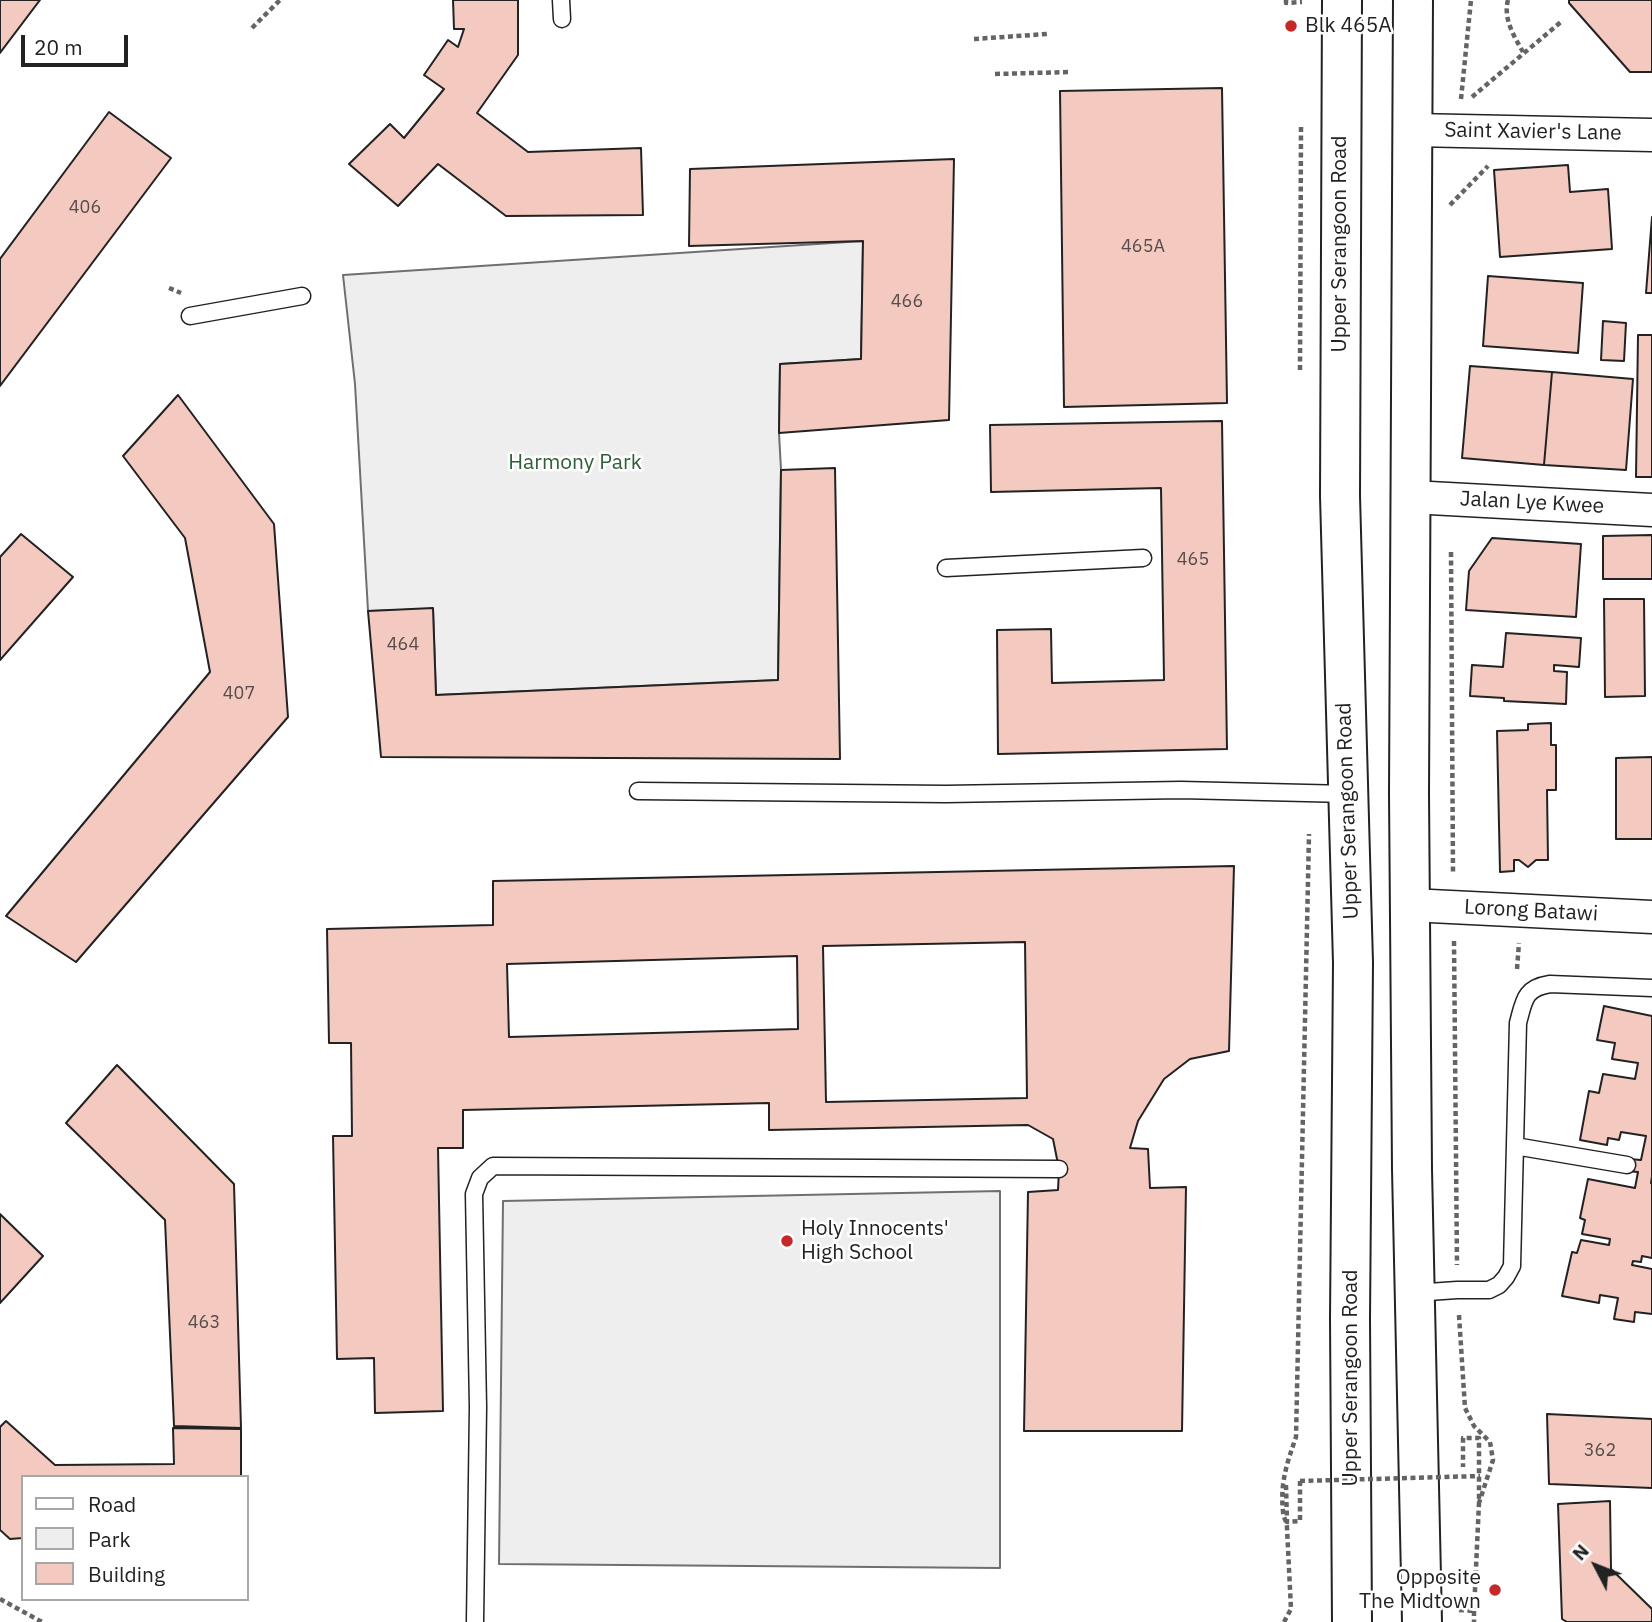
<!DOCTYPE html>
<style>
body{margin:0}
#map{position:relative;width:1652px;height:1622px;overflow:hidden;background:#fff;font-family:"IBM Plex Sans",sans-serif}
canvas{display:block}
.legend{position:absolute;left:21px;top:1475px;width:228px;height:126px;box-sizing:border-box;background:#fff;border:2px solid #a7a7a7;margin:0;padding:9px 12px;list-style:none;font-size:21px;color:#222}
.legend li{display:flex;align-items:center;gap:14px;height:35px}
.legend b{width:35px;border:2px solid #a7a7a7}
.north{position:absolute;left:1561px;top:1531px;width:70px;height:70px;-webkit-text-stroke:5px #fff;paint-order:stroke;rotate:312deg;font-size:19px;font-weight:700;line-height:28px;text-align:center;color:#222}
.north::after{content:'';display:block;margin:auto;width:24px;height:32px;background:#222;clip-path:polygon(50% 0,100% 100%,50% 72%,0 100%)}
.scale{position:absolute;left:21px;top:35px;width:107px;height:32px;box-sizing:border-box;border:4px solid #222;border-top:0;padding-left:9px;font-size:21px;line-height:24px;white-space:nowrap;color:#222;-webkit-text-stroke:5px #fff;paint-order:stroke}
</style>
<div id="map">
<canvas width="1652" height="1622"></canvas>
<ul class="legend">
<li><b style="height:9px;background:#fff"></b>Road</li>
<li><b style="height:19px;background:#eee"></b>Park</li>
<li><b style="height:19px;background:#f3c9c0"></b>Building</li>
</ul>
<div class="north">N</div>
<div class="scale">20 m</div>
</div>
<script>
const context = document.querySelector('canvas').getContext('2d');
context.lineJoin = 'round';
function paint(path, color) {
  context.fillStyle = color;
  context.fill(path, 'evenodd');
}
function strokePath(path, color, width, dash) {
  context.strokeStyle = color;
  context.lineWidth = width;
  context.lineCap = dash ? 'butt' : 'round';
  context.setLineDash(dash || []);
  context.stroke(path);
}
function label(font, color, halo, rows, align = 'center') {
  context.font = font + ' "IBM Plex Sans",sans-serif';
  context.lineWidth = 5;
  context.setLineDash([]);
  context.textBaseline = 'middle';
  context.strokeStyle = halo;
  context.fillStyle = color;
  for (const [text, x, y, turn = 0] of rows) {
    context.save();
    context.translate(x, y);
    context.rotate((+turn || 0) * Math.PI / 180);
    context.textAlign = isNaN(turn) ? turn : align;
    if (halo) context.strokeText(text, 0, 0);
    context.fillText(text, 0, 0);
    context.restore();
  }
}
const green = new Path2D(`
 M863,241L861,359L780,364L779,433L781,470L778,680L436,695L433,609L368,611L355,384L343,275Z
 M1000,1191V1568L499,1564L503,1201Z`);
paint(green, '#eee');
strokePath(green, '#6f6f6f', 2);
const building = new Path2D(`
 M0,0H40L0,53Z
 M453,0H518V55L477,113L528,152L641,148L643,215L506,216L438,164L398,206L349,164L390,124L404,138L444,89L424,75L448,40L458,47L464,29H454Z
 M1569,0H1652V72H1630L1569,3Z
 M1222,88L1227,403L1064,407L1060,91Z
 M109,112L171,158L0,386V259Z
 M954,159L949,420L779,433L780,364L861,359L863,241L689,246L690,169Z
 M1568,165L1570,192L1608,189L1612,249L1500,257L1494,170Z
 M1652,217V293H1646Z
 M1488,276L1583,283L1578,353L1483,346Z
 M1603,321L1626,323L1624,361L1601,360Z
 M1638,335H1652V477H1636Z
 M1470,366L1552,372L1544,465L1462,458Z
 M1552,372L1633,379L1626,470L1544,465Z
 M178,395L274,524L288,717L76,962L6,916L210,672L185,538L123,456Z
 M1222,421L1227,749L998,754L997,630L1051,629L1052,683L1164,680L1161,488L991,492L990,425Z
 M835,468L840,759L381,757L368,611L433,608L436,695L778,680L781,470Z
 M21,534L73,577L0,660V557Z
 M1652,535V579H1603V536Z
 M1492,538L1581,544L1576,617L1466,610L1469,571Z
 M1604,599H1644L1645,696L1605,697Z
 M1506,633L1581,638L1579,667L1554,665V671L1567,672L1566,704L1504,701V698L1470,696L1472,665L1503,667Z
 M1551,723V745H1556V790H1547L1548,860H1536L1528,867L1519,860H1514V871L1500,872L1497,731L1528,730V724Z
 M1652,757V839H1616V758Z
 M1234,866L1229,1051L1190,1059L1164,1079L1138,1121L1130,1148L1148,1149L1150,1188L1186,1187L1182,1431H1024L1028,1192L1058,1190L1059,1169L1053,1139L1028,1125L769,1130V1103L463,1110V1148H438L443,1411L375,1413L374,1358L337,1359L333,1136H352L351,1043H329L327,929L493,925V881ZM1025,942L1027,1098L826,1102L823,946ZM797,956L798,1029L509,1037L507,964Z
 M1604,1006L1652,1016V1177L1651,1183L1652,1184V1258L1642,1256L1641,1262L1633,1261L1632,1265L1652,1269V1314L1635,1312L1634,1322L1614,1319L1618,1298L1600,1295L1599,1303L1562,1296L1572,1252L1577,1253L1581,1240L1609,1245L1610,1239L1582,1234L1585,1220L1580,1218L1588,1179L1635,1188L1638,1172L1626,1171L1629,1159L1641,1160L1646,1136L1621,1132L1619,1140L1608,1138L1607,1145L1580,1140L1589,1091L1599,1093L1603,1074L1635,1079L1638,1063L1612,1059L1615,1043L1597,1040Z
 M117,1065L234,1184L241,1428L174,1426L165,1220L66,1123Z
 M0,1214L43,1256L0,1303Z
 M1547,1414L1652,1419V1488L1549,1484Z
 M6,1421L55,1465L174,1464L173,1428L241,1429V1477H23V1538L10,1539L0,1530V1427Z
 M1610,1501L1611,1569L1652,1609V1622H1567L1562,1619L1558,1504Z`);
paint(building, '#f3c9c0');
strokePath(building, '#222', 2);
const service = new Path2D(`
 M561,0L562,19
 M190,316L302,296
 M946,568L1143,558
 M638,791L946,794L1181,790L1348,794
 M1515,1146L1627,1165
 M1414,1293L1457,1290H1489L1499,1285L1506,1277L1512,1266L1518,1023C1524,1001 1524,988 1550,984L1652,988
 M475,1622L478,1407L474,1194L480,1178L493,1166L1059,1169`);
const minor = new Path2D(`
 M1413,130L1652,135
 M1411,497L1652,510
 M1410,905L1652,917`);
const primary = new Path2D(`
 M1342,0L1340,496L1353,963L1350,1318L1352,1622
 M1413,0L1409,793L1412,1169L1422,1622`);
strokePath(service, '#222', 19);
strokePath(minor, '#222', 35);
strokePath(primary, '#222', 42);
strokePath(new Path2D(`
 M1286,0V3L1302,2
 M1508,0C1503,19 1514,36 1523,52
 M252,28L280,0
 M974,39L1047,34
 M995,74L1070,72
 M1472,97L1562,21
 M1461,99L1471,0
 M1450,205L1488,166
 M169,288L181,293
 M1300,370L1301,127
 M1451,552L1453,873
 M1454,941L1457,1265
 M1517,969L1519,943
 M1459,1315L1465,1408L1474,1426L1490,1442L1493,1460L1479,1503
 M1286,1485L1287,1522L1300,1521V1481
 M0,1599L42,1622
 M1459,1610L1474,1611L1479,1503V1438H1463V1467
 M1474,1611V1622
 M1284,1622L1291,1609L1287,1528C1287,1521 1283,1518 1283,1511C1280,1483 1287,1463 1296,1437L1309,834`), '#646464', 4.5, [5, 3.5]);
strokePath(service, '#fff', 16);
strokePath(minor, '#fff', 32);
strokePath(primary, '#fff', 38);
strokePath(new Path2D(`
 M1300,1481L1480,1476`), '#646464', 4.5, [5, 3.5]);
for (const [x, y, r, color] of [
 [1291,26,7,"#c62828"],
 [787,1241,7,"#c62828"],
 [1495,1590,7,"#c62828"]
]) {
  const dot = new Path2D();
  dot.arc(x, y, r, 0, 2 * Math.PI);
  context.fillStyle = color;
  context.fill(dot);
  strokePath(dot, '#fff', 2.5);
}
label('18px', '#564c4a', null, [
 ["406",85,208],
 ["465A",1143,247],
 ["466",907,302],
 ["465",1193,560],
 ["464",403,645],
 ["407",239,694],
 ["463",204,1323],
 ["362",1600,1451]
]);
label('21px', '#222', '#fff', [
 ["Blk 465A",1305,26],
 ["Holy Innocents'",801,1229],
 ["High School",801,1253],
 ["Opposite",1481,1578,"right"],
 ["The Midtown",1481,1602,"right"]
], 'left');
label('21px', '#222', '#fff', [
 ["Saint Xavier's Lane",1533,132,1],
 ["Upper Serangoon Road",1340,244,-90],
 ["Jalan Lye Kwee",1532,503,3],
 ["Upper Serangoon Road",1348,811,-92],
 ["Lorong Batawi",1531,911,3],
 ["Upper Serangoon Road",1351,1378,-90]
]);
label('21px', '#2f5e38', '#fff', [
 ["Harmony Park",575,463]
]);
</script>
